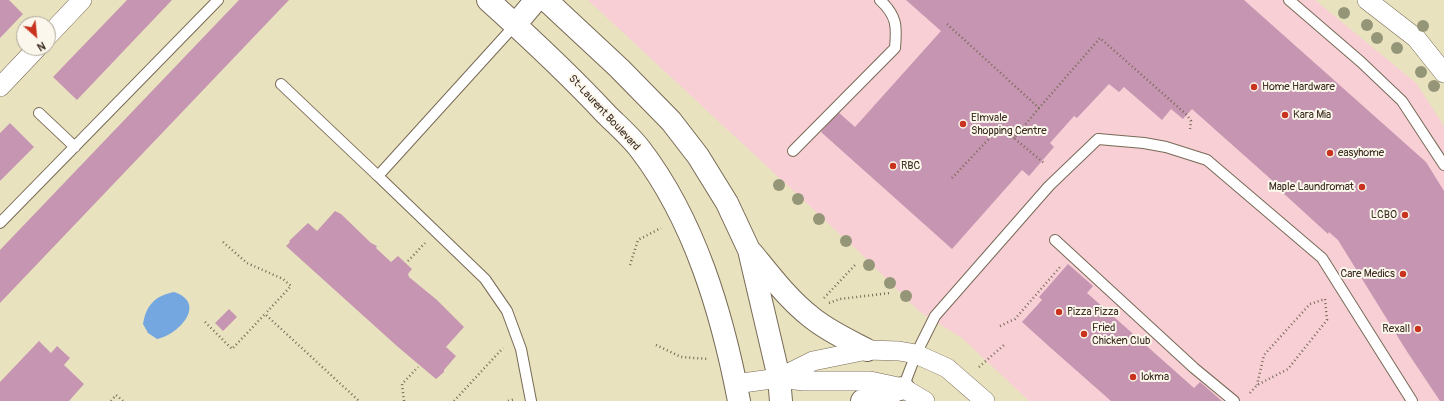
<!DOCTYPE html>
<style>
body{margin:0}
#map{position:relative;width:1444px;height:401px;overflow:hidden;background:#e9e2bf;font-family:Pangolin,sans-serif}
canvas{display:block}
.north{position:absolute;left:16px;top:16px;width:40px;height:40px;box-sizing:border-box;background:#fbf7ec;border:1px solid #aea59a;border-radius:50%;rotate:153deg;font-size:11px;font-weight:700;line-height:16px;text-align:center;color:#3b2a1e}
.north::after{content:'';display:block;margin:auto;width:14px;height:18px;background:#c8321e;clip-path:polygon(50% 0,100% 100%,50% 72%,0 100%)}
</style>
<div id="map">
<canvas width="1444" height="401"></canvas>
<div class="north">N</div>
</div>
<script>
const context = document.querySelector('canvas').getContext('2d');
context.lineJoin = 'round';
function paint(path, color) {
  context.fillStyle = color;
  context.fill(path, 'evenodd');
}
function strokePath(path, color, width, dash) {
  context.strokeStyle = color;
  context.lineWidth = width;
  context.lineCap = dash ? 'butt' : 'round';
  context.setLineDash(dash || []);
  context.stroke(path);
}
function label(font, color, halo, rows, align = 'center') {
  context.font = font + ' Pangolin,sans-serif';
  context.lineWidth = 4;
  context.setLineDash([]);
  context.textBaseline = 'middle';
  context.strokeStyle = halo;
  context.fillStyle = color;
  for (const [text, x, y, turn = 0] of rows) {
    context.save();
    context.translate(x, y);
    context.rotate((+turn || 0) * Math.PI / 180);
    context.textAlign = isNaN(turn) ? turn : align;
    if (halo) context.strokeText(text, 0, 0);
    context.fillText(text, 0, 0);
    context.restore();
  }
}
paint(new Path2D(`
 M588,0H1315L1416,83L1444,126V401H1029L962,338L920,312L859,252Z`), '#f7cfd5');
paint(new Path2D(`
 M174,292C207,303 180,334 157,339L148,333L143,324C146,305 155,296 174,292Z`), '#74a7e0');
paint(new Path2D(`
 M0,0H9L23,14L0,38Z
 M127,0H172L77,100L53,77Z
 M239,0H289L0,303V250Z
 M906,0H1244L1426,162L1444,191V401H1440L1406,350L1338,240L1329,232L1328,234L1281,191L1283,190L1192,109L1183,119L1171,109L1162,120L1124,87L1119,92L1109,84L1077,118L1074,116L1050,143L1054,147L1029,176L1022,170L952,249L821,132L838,112L855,127L941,31Z
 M10,123L34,147L0,181V133Z
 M335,211L341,214L371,243L377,246L376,248L391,262L398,256L412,269L408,274L409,277L437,300L464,327L446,347L456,356L444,370V372L436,379L398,347L286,246L290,242L289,241L308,223L317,231Z
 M1068,264L1093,286L1087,293L1194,388L1200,382L1222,401H1111L1052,349L1022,322L1042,300L1039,297Z
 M229,309L237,317L223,331L215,323Z
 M39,341L51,353L57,346L70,358L64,365L84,384L69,401H0V382Z`), '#c695b2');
const lane = new Path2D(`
 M1289,0L1361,62L1402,101L1444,165
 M515,25L378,176L485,279L507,311L521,349L531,401
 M281,84L378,176
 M39,113L75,147
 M793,151L895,48C897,26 897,16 880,0
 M0,223L218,0
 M1055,240L1194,368L1234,401
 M903,388L916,354L935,316L1049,186L1098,139L1144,143L1166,147L1207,160L1322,258L1412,401`);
const street = new Path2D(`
 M1367,0L1416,38L1444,73
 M48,36L82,0
 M0,87L37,48
 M779,378L813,361L867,350L899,351L916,354L947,368L985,401
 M735,384L779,378L804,381H870L903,388L925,401`);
const secondary = new Path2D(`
 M488,0C529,37 569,74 606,114C617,125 630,136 640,149C695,221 722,313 739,401
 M546,0L619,68L671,121L698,156L727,203L749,250L779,378L781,401
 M515,25L536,0
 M752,253C770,275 788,299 811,317C828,331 848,340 867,350
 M862,401L903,388`);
strokePath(lane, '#786a56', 12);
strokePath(street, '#786a56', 20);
strokePath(secondary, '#786a56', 24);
strokePath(new Path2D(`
 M947,24L1039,108L1100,38L1187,115L1191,121L1190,129
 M1039,108L1014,138L1045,164
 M952,178L1001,126L1014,138
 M223,242L247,263L283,279L291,286L265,314
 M408,261L425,243
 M630,265L638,240L661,228
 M824,298L856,264
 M829,303L840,299L890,293
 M205,322L232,349L265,314L359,401
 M1000,326L1015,319L1060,267
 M656,345L681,357L708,359
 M979,367L1004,345
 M1250,393L1257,385L1288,369L1327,320L1325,299L1310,304L1264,355L1257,385
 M111,401L116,395L123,401
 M404,401L402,384L418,367
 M454,401L503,348
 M508,401L515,399`), '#786a56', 2.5, [1, 3]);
strokePath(lane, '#fff', 10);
strokePath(street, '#fff', 19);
strokePath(secondary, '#fff', 22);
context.fillStyle = '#959678';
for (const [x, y] of [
 [1344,13],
 [1367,25],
 [1423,26],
 [1377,38],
 [1397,48],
 [1421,72],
 [1434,86],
 [779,185],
 [798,199],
 [819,219],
 [846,241],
 [869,265],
 [890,283],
 [906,296]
]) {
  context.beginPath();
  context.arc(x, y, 6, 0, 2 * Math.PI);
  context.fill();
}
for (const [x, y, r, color] of [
 [1254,87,4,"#c8321e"],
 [1285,115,4,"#c8321e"],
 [963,124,4,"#c8321e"],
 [1330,153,4,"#c8321e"],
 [893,166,4,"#c8321e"],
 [1362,187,4,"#c8321e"],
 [1405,215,4,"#c8321e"],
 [1403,274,4,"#c8321e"],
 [1059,312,4,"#c8321e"],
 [1418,329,4,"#c8321e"],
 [1084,334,4,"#c8321e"],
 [1133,377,4,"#c8321e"]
]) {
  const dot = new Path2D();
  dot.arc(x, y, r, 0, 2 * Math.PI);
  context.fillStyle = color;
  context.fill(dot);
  strokePath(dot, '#fbf7ec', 1.5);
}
label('11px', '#3b2a1e', '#fbf7ec', [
 ["Home Hardware",1262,87],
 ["Kara Mia",1293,115],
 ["Elmvale",971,118],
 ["Shopping Centre",971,131],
 ["easyhome",1338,153],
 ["RBC",901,166],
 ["Maple Laundromat",1354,187,"right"],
 ["LCBO",1397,215,"right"],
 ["Care Medics",1395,274,"right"],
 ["Pizza Pizza",1067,312],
 ["Fried",1092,328],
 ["Chicken Club",1092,341],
 ["Rexall",1410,329,"right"],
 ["lokma",1141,377]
], 'left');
label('11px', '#3b2a1e', '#fbf7ec', [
 ["St-Laurent Boulevard",604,113,47]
]);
</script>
